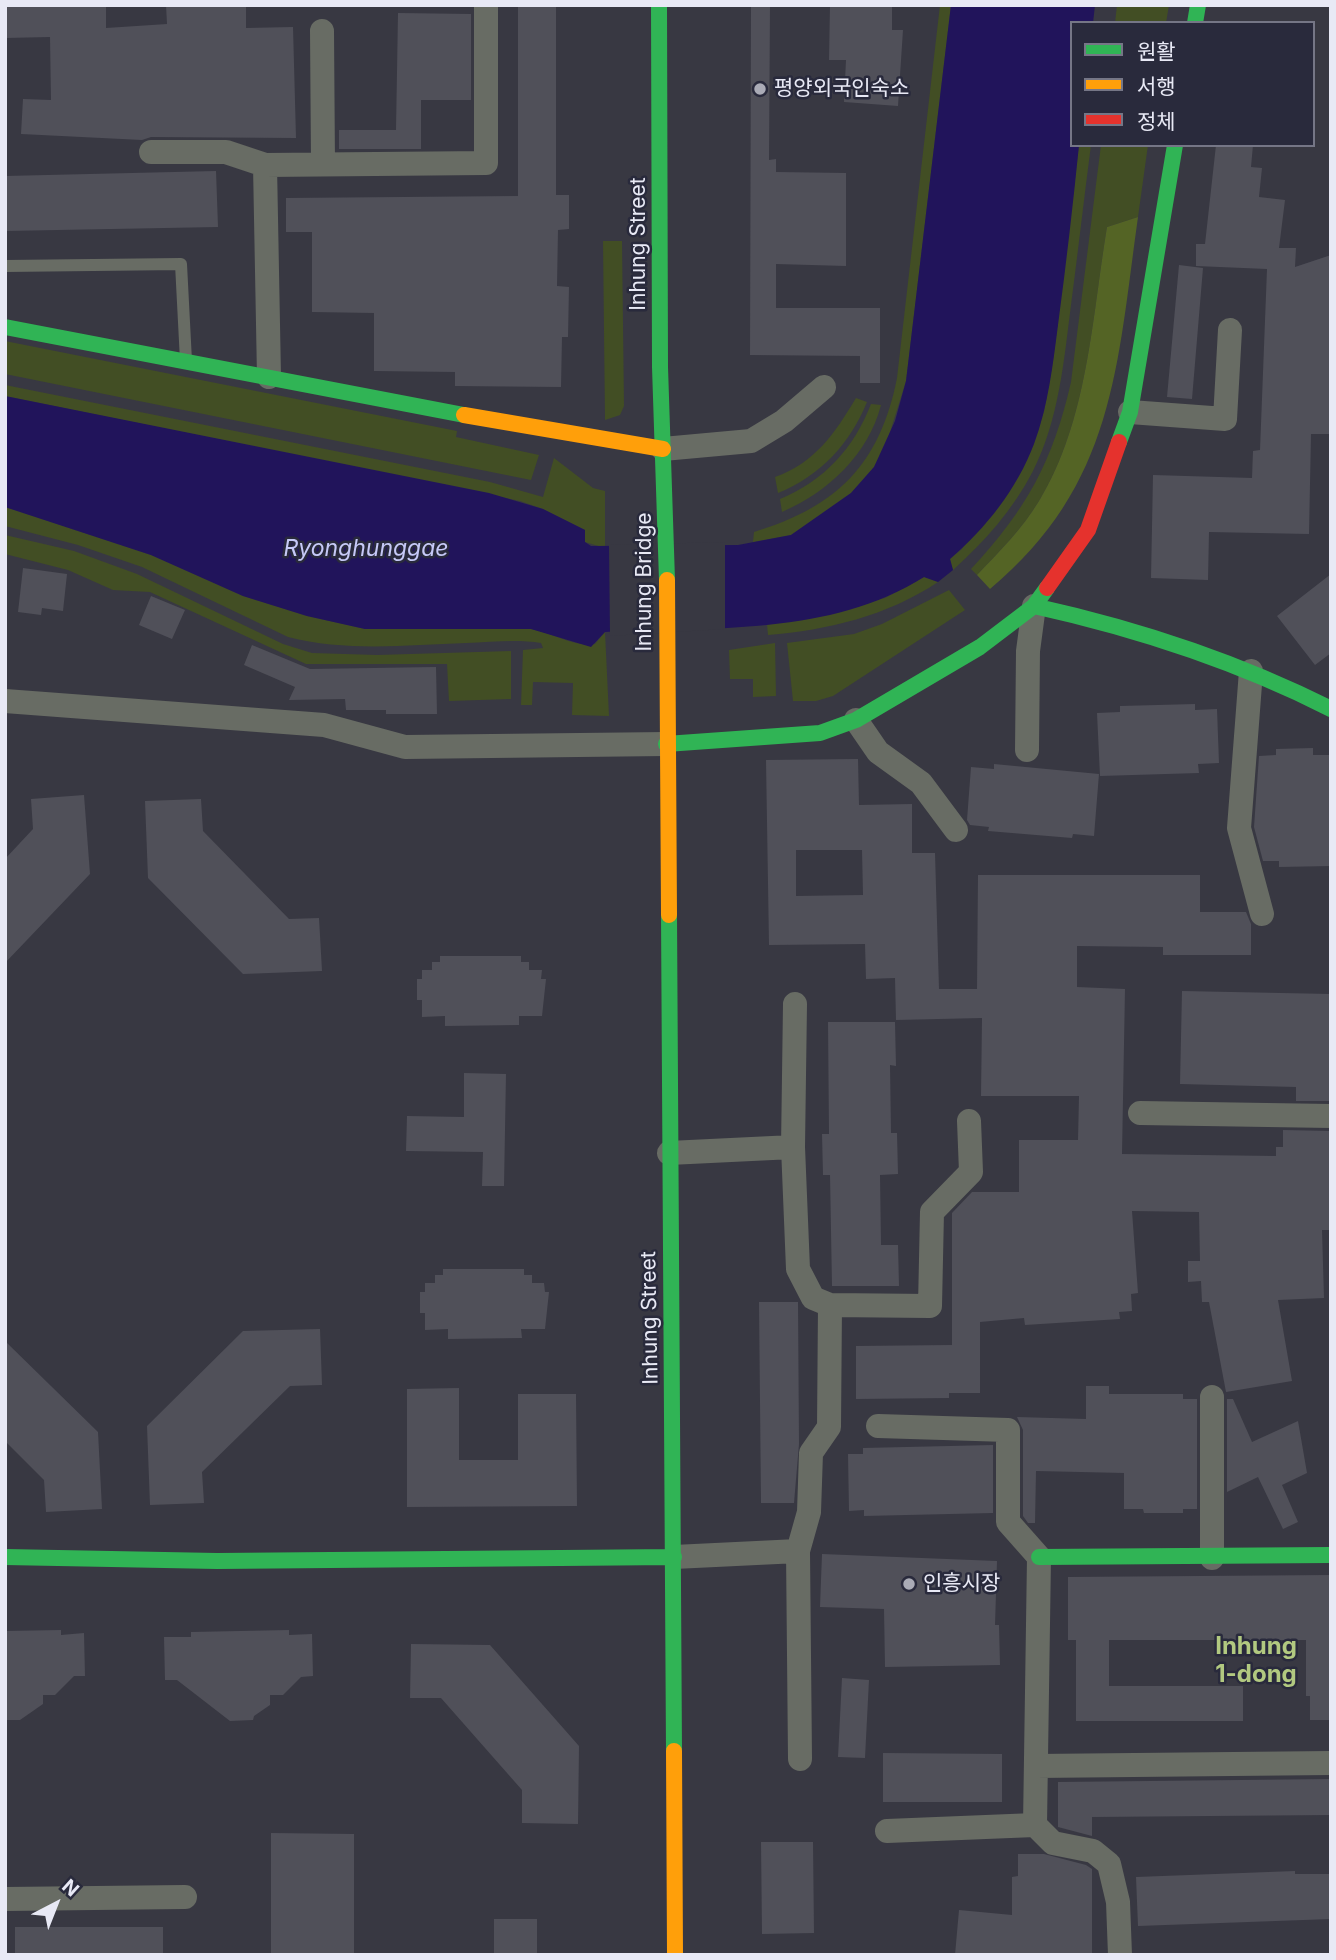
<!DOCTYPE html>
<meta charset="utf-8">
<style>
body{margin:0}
#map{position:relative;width:1336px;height:1960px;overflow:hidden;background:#383842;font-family:Inter,"Noto Sans KR",sans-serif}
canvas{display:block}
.frame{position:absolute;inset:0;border:7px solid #e8e9f5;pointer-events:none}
.legend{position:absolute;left:1070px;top:21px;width:245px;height:126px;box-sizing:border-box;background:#292a3c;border:2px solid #757686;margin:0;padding:9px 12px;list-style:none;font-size:21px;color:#e8e9f5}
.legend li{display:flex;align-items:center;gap:14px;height:35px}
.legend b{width:35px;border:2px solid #757686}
.north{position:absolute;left:21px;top:1869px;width:70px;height:70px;-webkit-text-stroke:5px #292a3c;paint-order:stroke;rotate:42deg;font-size:19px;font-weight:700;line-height:28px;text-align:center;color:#e8e9f5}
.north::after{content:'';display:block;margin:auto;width:24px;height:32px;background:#e8e9f5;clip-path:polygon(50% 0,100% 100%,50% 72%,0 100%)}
</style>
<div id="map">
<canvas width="1336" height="1960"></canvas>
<div class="frame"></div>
<ul class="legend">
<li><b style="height:9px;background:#30b455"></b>원활</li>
<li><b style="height:9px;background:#ff9f0a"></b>서행</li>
<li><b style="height:9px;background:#e5322d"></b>정체</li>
</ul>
<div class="north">N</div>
</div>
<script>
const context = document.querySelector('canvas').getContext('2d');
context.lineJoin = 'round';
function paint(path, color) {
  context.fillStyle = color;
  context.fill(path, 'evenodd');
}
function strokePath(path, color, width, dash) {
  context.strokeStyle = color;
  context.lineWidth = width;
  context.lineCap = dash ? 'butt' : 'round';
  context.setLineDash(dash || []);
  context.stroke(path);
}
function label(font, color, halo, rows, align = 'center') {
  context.font = font + ' Inter,"Noto Sans KR",sans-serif';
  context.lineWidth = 5;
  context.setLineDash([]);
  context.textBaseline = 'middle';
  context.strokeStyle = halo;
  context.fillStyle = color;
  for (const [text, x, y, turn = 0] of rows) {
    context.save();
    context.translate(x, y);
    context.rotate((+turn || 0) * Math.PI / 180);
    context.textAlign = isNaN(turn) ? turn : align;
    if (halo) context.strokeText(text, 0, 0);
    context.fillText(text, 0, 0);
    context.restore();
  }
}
paint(new Path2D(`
 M940,5H951L906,381L885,448L874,467L851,493L791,535L753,542L754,532C837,507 880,464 897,378Z
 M1117,5H1169L1166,23H1115Z
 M1079,145H1091C1084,198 1078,252 1071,305C1064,360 1059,420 1033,471C1013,510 985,541 953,570L950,559L962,549L1044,412L1053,361Z
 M1101,145H1148L1138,217L1107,227C1092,317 1088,421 1039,501C1022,529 999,552 977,575L971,569C1027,509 1053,461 1071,382Z
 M603,241H622L624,406L620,415L605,420Z
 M5,341L457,431L456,437L539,455L531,480L5,374Z
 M5,385L490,482L543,497L554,458L593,488L605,491V548L585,542V530L543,509L520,501L5,396Z
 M856,398L867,402C850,444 820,476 778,493L775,477C815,463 835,433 856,398Z
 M871,404L881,405C868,455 828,492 782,512L780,499C824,481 854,448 871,404Z
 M5,507L151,555L243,596L307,616L365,629H531C554,633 572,647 595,644L605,632L609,716L572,715L573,683L533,682L532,705H521L523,650L543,648L541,643C517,639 491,642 466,643C407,645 346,652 288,637L142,567L78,545L5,526Z
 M5,535L74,551L137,574L283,644L312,653L377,655L511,651V699L449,701L447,664H306L150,592L113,590L68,570L5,554Z
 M924,577L938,582C887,616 828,630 768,635L767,624L885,598Z
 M949,590L965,610L833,696L816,701H793L787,643L854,634L882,624Z
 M775,643L776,696L753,697V679H730L729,650Z`), '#424e24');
paint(new Path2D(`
 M1138,217C1117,366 1115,485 990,589L977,575C999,552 1022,529 1039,501C1088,421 1092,317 1107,227Z`), '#546425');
paint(new Path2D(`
 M951,5H1095L1093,23H1072V145H1079C1073,205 1066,265 1058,325C1053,364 1048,407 1034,444C1017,489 986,528 950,559L953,570L938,582L924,577C831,636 710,627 605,632L591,647L531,629H365L307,616L243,596L151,555L5,507V396L489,493L543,509L585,530V542L591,546L738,545L791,535L851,493L874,467L895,421L906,381Z`), '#21145b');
paint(new Path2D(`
 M725,542V629L610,636L609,545Z`), '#383842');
paint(new Path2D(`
 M5,5H106V28L167,24L166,5H246V28L293,27L296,138L151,137L142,140L21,134L23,99L51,100L50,37L5,38Z
 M518,5H556V195H569V229L558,230L557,286L569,287L568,337H562L561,387L455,386V372L374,371V313L312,312V232H286V198L518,196Z
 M751,5H770L769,160L776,159V172L846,173V266L776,264V308H880V383H860V356L750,355Z
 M830,5H892V30H903L898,106L844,102L846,60H829Z
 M398,13L471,14V100H421V149H339V130H396Z
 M1216,145H1253L1251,167L1262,168L1259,197L1285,200L1279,248H1296L1295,267L1331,255V434H1311L1309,534L1209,532L1208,580L1151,578L1153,475L1252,478L1253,451L1260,450L1267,269L1196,266V244H1205Z
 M216,171L218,227L5,231V176Z
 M1179,265L1203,268L1192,399L1167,397Z
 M23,568L67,574L63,611L42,608L41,615L18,612Z
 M1331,574V653L1315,665L1277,616Z
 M151,596L185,610L172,639L139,625Z
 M252,645L310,669L436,667L437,714H386V710H346L345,699L289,700L295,687L244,665Z
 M1195,704V710L1217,709L1219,763L1198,764L1199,773L1100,776L1097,713L1120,712V706Z
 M1313,748V755H1331V866L1279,867V861H1263L1254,827L1259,756L1276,755V749Z
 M858,759L859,805L912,804V853H935L939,989H977L978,875H1200V912H1246L1251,924V955H1163V947L1077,946V987L1125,989L1122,1154L1276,1156V1147H1283V1130L1331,1131V1230H1322L1324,1298L1278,1300L1292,1381L1226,1392L1209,1302H1202L1201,1281L1188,1282V1261H1200L1199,1212L1132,1211L1138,1293L1131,1294L1132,1311L1119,1312L1120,1319L1025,1325L1024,1318L980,1322V1393H949V1398L856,1399V1346L952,1345V1213L972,1192H1019V1140H1078L1079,1096H981L982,1018L896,1020L895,978L866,979L865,944L769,945L766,760ZM796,850H862L863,895L796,896Z
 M994,764L1099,774L1094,836L1073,834L1072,838L988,831L989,827L970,825L967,820L971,767L994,769Z
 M84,795L90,874L5,963V859L33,829L31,799Z
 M201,799L203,831L289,919L319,918L322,971L243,974L148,878L145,801Z
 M440,956H521V962H529V970H542L541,979H546L542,1016H519V1025L445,1026V1016L422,1017V1000H417V979H422V970H432V962H440Z
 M1182,991L1331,994V1101H1296V1087L1180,1084Z
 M828,1022H895L896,1066L890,1065L891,1133H897L898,1174L880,1175L881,1245H898L899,1286H832L830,1175H823L822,1134H829Z
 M464,1073L506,1074L504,1186H482L483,1152L406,1151L407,1116L464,1117Z
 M443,1269H524V1275H532V1283H544L545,1292H549L545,1329H521L522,1338L448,1339V1329L425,1330V1313H420V1292H425V1283H435V1275H443Z
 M759,1302H798L799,1444L794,1503H761Z
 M320,1329L322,1385L290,1386L202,1472L204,1503L150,1505L147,1426L243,1331Z
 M5,1341L98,1432L102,1509L46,1512L44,1480L5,1441Z
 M1086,1386H1109V1394H1183V1399H1197V1509H1183V1513H1144L1143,1509H1124V1473L1036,1471L1035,1523H1028L1023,1516V1430L1017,1417L1086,1419Z
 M459,1388V1460H518V1394H576L577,1506L407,1507V1389Z
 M1227,1399H1233L1252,1442L1298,1421L1307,1473L1282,1485L1298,1522L1283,1529L1258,1477L1227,1492Z
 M993,1445V1513L864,1516V1510L849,1511L848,1454H863V1448Z
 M822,1554L997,1561L995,1625H999L1000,1665L885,1667L884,1609L820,1607Z
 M1331,1575V1720H1310V1696H1306V1640H1109V1686H1243V1721H1076V1640H1068V1577Z
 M61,1630V1635L84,1633L85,1676H74L55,1695H43V1704L20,1720H5V1631Z
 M289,1630V1635L312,1634L313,1676L301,1677L283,1695H270V1705L254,1716L253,1720L230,1721L177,1680H165L164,1637H191V1632Z
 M411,1644L490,1645L579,1746L578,1824L522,1823V1790L441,1698H410Z
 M842,1678L869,1680L865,1758L838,1757Z
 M883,1753L1002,1754V1802H883Z
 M1331,1779V1815L1092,1817V1836L1058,1827V1782Z
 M271,1833L354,1834V1955H271Z
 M761,1842H813L814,1933L762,1934Z
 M1018,1854H1044L1086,1865L1092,1869V1955H955L959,1910L1012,1915V1877L1018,1876Z
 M1295,1871V1874H1331V1919L1138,1926L1136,1877Z
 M494,1919H537V1955H494Z
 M15,1927H163V1955H15Z`), '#505059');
strokePath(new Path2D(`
 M5,266L181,264L186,361`), '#686c64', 12);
strokePath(new Path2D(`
 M322,31L323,164
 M151,152H226L265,165
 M269,377L265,165L486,163V5
 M1130,412L1225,419L1230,330
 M663,449L751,441L784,421L824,387
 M1251,671L1239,828L1262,914
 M5,701L324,725L405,747L666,744
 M856,720L878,752L921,783L956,830
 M1027,750L1028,651L1034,606
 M795,1004L793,1147L798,1269L813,1298L830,1305
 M1140,1113L1331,1116
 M669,1153L793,1147
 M878,1426L1008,1430V1522L1039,1557L1035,1825
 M674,1557L798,1551
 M1212,1558V1397
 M800,1759L798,1551L809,1512L811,1453L829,1427L830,1305L930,1306L932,1212L971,1172L969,1121
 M1036,1766L1331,1763
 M887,1831L1035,1825L1053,1843L1093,1851L1109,1864L1118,1902L1120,1955
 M5,1899L185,1897`), '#686c64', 24);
strokePath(new Path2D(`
 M659,5L660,367L667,580
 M1195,23L1198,5
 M5,327L464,415
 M1119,442L1130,412L1175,145
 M1034,606C1138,629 1236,661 1331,709
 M666,744L820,733L856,720L980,647L1034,606L1047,588
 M669,915L674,1751
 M5,1557L217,1561L674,1557
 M1039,1557L1331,1555`), '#30b455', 16);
strokePath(new Path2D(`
 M464,415L663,449
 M667,580L669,915
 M674,1751L675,1955`), '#ff9f0a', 16);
strokePath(new Path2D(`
 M1047,588L1088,530L1119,442`), '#e5322d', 16);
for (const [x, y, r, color] of [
 [760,89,7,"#aaabb6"],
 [909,1584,7,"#aaabb6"]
]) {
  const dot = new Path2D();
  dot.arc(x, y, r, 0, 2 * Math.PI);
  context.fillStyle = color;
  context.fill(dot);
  strokePath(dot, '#292a3c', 2.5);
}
label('21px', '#e8e9f5', '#292a3c', [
 ["평양외국인숙소",774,89],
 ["인흥시장",923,1584]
], 'left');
label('21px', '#e8e9f5', '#292a3c', [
 ["Inhung Street",639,244,-90],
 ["Inhung Bridge",645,582,-90],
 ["Inhung Street",650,1318,-91]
]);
label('italic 23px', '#c6c9f7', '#292a3c', [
 ["Ryonghunggae",366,549]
]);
label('bold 24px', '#b2c980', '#292a3c', [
 ["Inhung",1256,1647],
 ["1-dong",1256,1675]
]);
</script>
